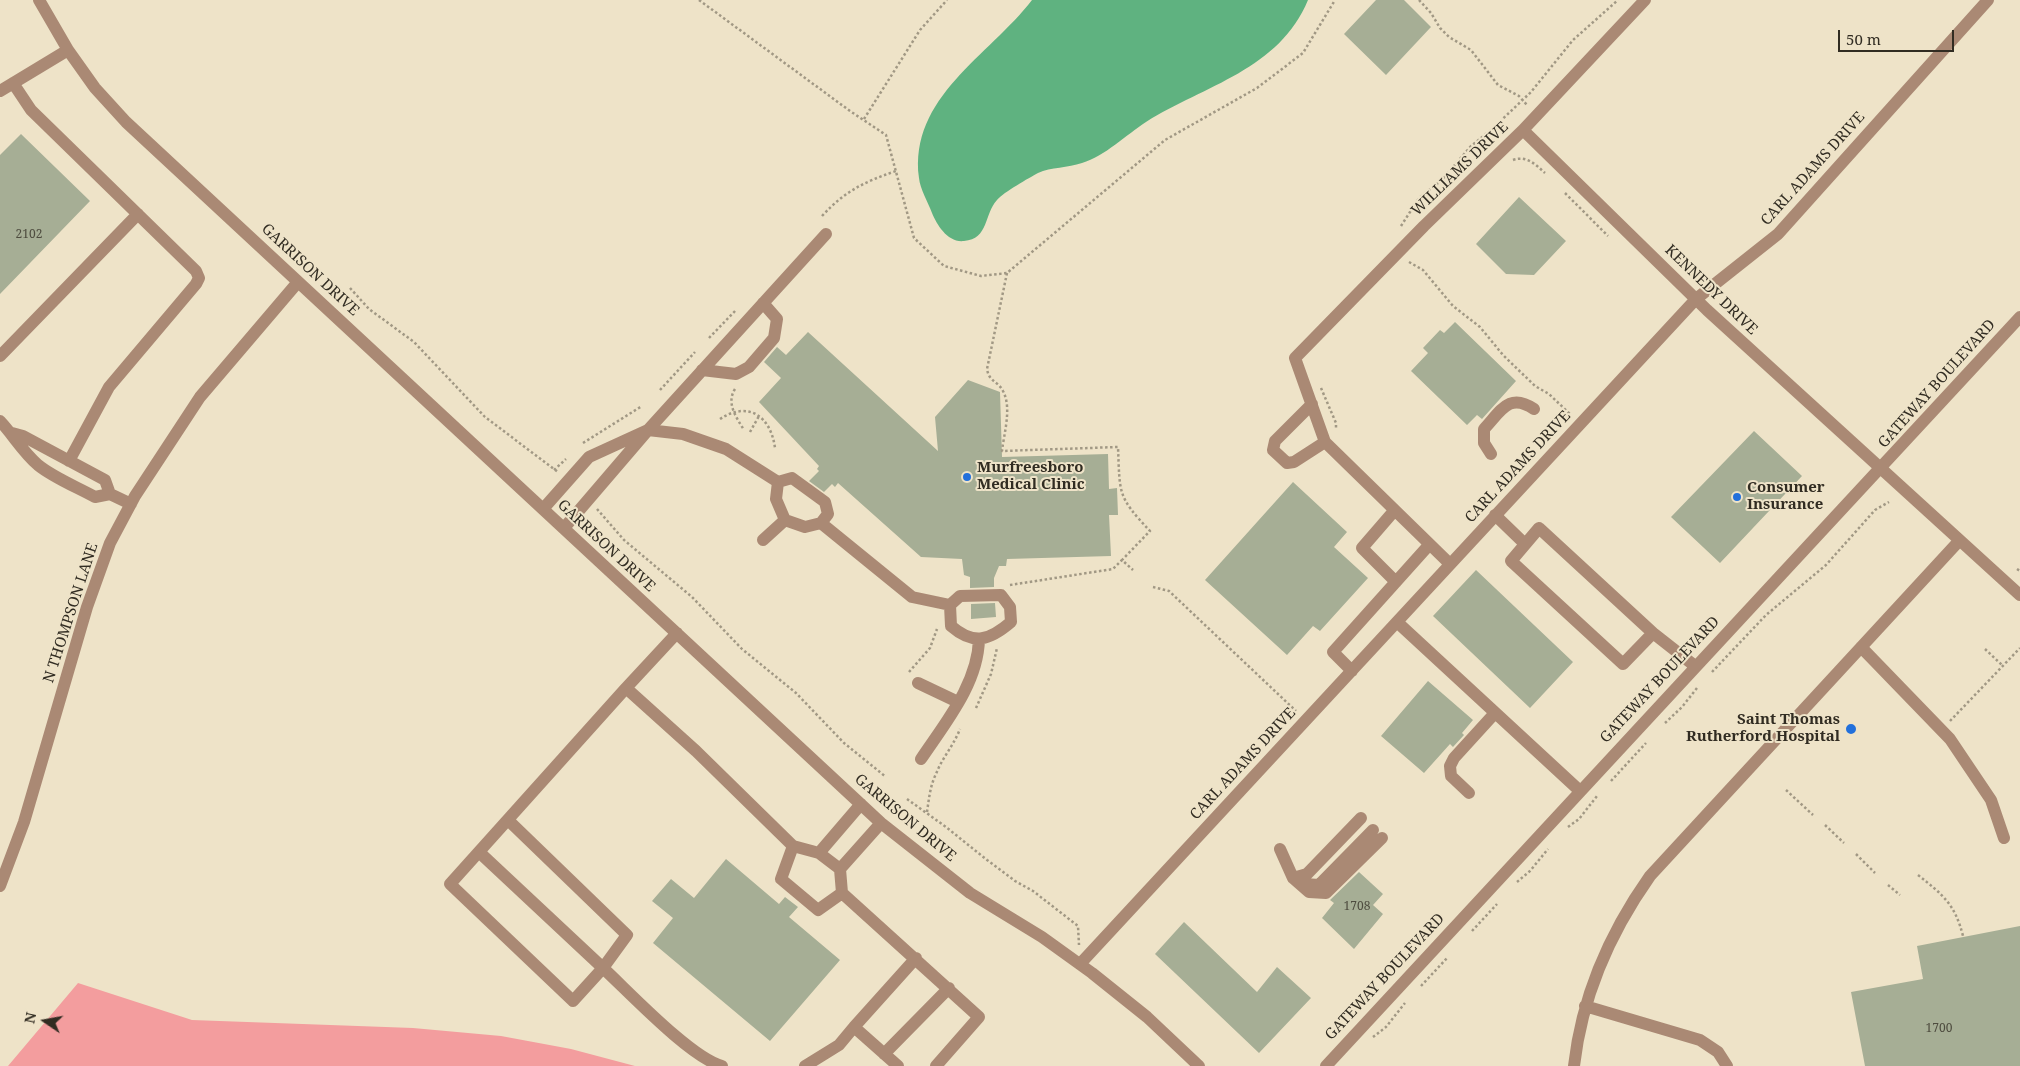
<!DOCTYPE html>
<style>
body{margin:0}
#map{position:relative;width:2020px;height:1066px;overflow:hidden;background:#eee3c8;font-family:"Noto Serif",serif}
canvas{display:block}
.north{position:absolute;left:20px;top:996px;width:50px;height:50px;-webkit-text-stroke:4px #eee3c8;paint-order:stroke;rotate:282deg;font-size:14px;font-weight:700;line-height:20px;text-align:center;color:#312c22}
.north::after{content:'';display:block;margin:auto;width:18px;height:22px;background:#312c22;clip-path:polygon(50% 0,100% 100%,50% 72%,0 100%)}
.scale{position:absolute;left:1838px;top:30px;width:116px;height:22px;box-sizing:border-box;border:2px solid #312c22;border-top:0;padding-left:6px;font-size:15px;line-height:18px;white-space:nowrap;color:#312c22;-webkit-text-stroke:4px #eee3c8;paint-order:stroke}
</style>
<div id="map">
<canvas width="2020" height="1066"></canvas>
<div class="north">N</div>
<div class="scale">50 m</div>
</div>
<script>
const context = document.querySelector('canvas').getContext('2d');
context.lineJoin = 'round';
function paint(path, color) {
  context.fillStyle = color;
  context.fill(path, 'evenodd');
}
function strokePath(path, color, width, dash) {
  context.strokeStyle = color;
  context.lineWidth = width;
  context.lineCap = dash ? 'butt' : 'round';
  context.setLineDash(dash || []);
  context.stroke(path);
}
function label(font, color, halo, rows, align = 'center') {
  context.font = font + ' "Noto Serif",serif';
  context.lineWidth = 4;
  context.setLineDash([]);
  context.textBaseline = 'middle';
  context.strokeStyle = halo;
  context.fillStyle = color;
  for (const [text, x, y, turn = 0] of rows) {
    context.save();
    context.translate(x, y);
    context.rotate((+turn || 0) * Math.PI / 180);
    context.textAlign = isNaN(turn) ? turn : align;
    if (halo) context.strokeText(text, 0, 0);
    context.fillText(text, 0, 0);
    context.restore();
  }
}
paint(new Path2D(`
 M78,983L192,1020L413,1028L501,1036L571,1049L635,1066H8Z`), '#f39d9e');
paint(new Path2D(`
 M1032,0H1308C1279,70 1205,85 1146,122C1126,135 1105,156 1082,163C1068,168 1051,167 1038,173C1029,178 1004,192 997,200C984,214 989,239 964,241C948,243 937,225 932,213C928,202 920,189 919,178C909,97 989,56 1032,0Z`), '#5fb280');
paint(new Path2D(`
 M1376,0H1404L1431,27L1386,75L1344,34Z
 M21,134L90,201L0,294V155Z
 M1519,197L1566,241L1534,275L1506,274L1476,244Z
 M1455,322L1516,381L1482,419L1477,415L1467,425L1411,371L1428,353L1423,348L1440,330L1444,333Z
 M808,332L938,451L935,417L968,380L1000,392L1002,457L1108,454L1109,489L1117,488L1118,515H1109L1111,556L1007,559L1006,566H999L994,578V587L970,588V577L964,575L962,559L921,557L838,483L835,487L832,484L824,492L809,481L819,471L817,469L819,466L759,402L781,378L764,362L777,347L786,355Z
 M1754,431L1802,476L1720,563L1671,517Z
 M1293,482L1347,532L1334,547L1368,578L1320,631L1313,626L1287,655L1205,580Z
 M1476,570L1573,662L1530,708L1433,616Z
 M995,603L996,617L971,619V604Z
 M1428,681L1473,720L1462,733L1464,735L1453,747L1450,744L1424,773L1381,736Z
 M726,859L779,904L785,897L798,907L789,917L840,960L770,1041L653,943L673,918L652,901L671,879L694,898Z
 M1359,872L1383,894L1373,905L1383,914L1354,949L1322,918L1334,903L1330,900Z
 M1184,922L1257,992L1277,967L1311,998L1259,1053L1155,954Z
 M2020,926V1066H1865L1851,992L1923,979L1917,946Z`), '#a6ae95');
strokePath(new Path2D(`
 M699,0L850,111L886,135L914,238L944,266L981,276L1007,273L1165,140L1257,88L1303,53L1335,0
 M1419,0L1431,13L1440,28L1449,37L1471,50L1498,85L1519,96L1527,105
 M864,119L920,30L947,0
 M1513,160C1527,155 1536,165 1545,173
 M1565,193L1608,236
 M822,216C845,191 864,182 896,171
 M1401,226L1419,198L1442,180L1471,146L1491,130L1531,92L1573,40L1618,0
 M1409,262L1423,270L1453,306L1480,327L1503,355L1535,386L1549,394L1570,414
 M1007,273L987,369C989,382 998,381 1003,391C1012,408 1004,433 1002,451L1118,447C1120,494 1117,496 1150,531L1122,560L1133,570
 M350,288L369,309L414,342L485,417L558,472
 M709,338L736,310
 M1321,388L1336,423V429
 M735,389C726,403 736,417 744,430
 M660,390L695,352
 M720,419C749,400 771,417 775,448
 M750,432L759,416
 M583,443L642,406
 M554,470L566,459
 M597,509L624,540L692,597L742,649L796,693L844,743L886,777
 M2017,569L2020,571
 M1010,585L1113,569L1122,560
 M1153,587L1169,591L1296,711
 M1985,649L2003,666
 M909,672L930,648L937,629
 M1712,672L1766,615L1826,565L1875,510L1889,502
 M976,708L991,674L997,648
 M1950,721L2020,648
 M1665,723L1682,707L1697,688
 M1611,781L1646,743
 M1786,790L1813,815
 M907,799L946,827L987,860L1015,881L1033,891L1078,926L1079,945
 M927,812C929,799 930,786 936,774C942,758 954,745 960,729
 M1825,825L1844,843
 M1568,827L1579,819L1597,796
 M1856,854L1875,873
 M1918,875C1943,895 1955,904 1963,936
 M1517,882L1530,871L1548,849
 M1888,885L1900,895
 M1472,931L1497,904
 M1421,986L1448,957
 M1373,1037L1386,1027L1405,1003`), '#a19884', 2.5, [2.5, 2.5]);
strokePath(new Path2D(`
 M39,0L68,50L95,88L126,122L881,823L970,893L1042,937L1092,973L1147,1017L1199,1066
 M13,83L31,110L196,271L199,278L196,284L109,387L69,461
 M0,91L68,50
 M1523,130L1707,310L2020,595
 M0,356L138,214
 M702,370L736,374L749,367L774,338L777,319L763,303
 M1312,404L1275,441L1273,450L1287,463L1294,462L1325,442
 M0,421C14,436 22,451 38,465C54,478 77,487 95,497L110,494L131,504
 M12,433L23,436L105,480L110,494
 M1491,454L1484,443V429C1501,411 1509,392 1534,409
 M543,509L589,457L648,430L683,434L726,449L778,482L792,478L825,502L828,514L821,523L805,527L785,520L776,499L778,482
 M1394,511L1362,548L1396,582
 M1495,515L1525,544
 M821,523L912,597L950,605L960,596L1001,595L1010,607L1011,622C990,640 974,646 951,626L950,605
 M564,528L648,430L826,234
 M763,540L785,520
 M1450,564L1325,442L1295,358L1424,226L1523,130L1645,0
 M1397,622L1580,791
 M1653,633L1623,664L1511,561L1539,528L1653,633L1695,666
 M1861,647L1950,739L1991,800L2004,838
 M1352,671L1333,652L1429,545
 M918,683L958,702
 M626,688L677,633
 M921,759C945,723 978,684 979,639
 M1469,793L1451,776L1450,766L1454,758L1495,713
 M881,823L840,869L842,893L979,1017L936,1066
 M793,846L781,879L818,910L842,893
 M1280,849L1293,878L1309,892L1326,893L1382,838
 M479,852L603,968L627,935L508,820
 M819,853L840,869
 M1293,878L1307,874L1361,818
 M1304,884L1319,885L1373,830
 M0,886L24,822L87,607L110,543L135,496L200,397L298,282
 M1080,964L1696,299L1778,234L1988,0
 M1585,1006L1700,1040L1718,1052L1727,1066
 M854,1027L916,958
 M884,1054L949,988
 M722,1066C691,1058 629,992 603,968L573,1001L450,884L626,688L696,751L793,846L819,853L861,804
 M805,1066L839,1045L854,1027L898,1066
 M1326,1066L2020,317
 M1574,1066C1582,995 1609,934 1650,876L1959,541`), '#aa8974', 12);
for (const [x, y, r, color] of [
 [967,477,5,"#2270db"],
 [1737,497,5,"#2270db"],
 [1851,729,6,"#2270db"]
]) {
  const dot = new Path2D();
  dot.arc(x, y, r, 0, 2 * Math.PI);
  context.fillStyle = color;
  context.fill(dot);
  strokePath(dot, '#eee3c8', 2);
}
label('12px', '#4e4c3f', null, [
 ["2102",29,235],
 ["1708",1357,907],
 ["1700",1939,1029]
]);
label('15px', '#312c22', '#eee3c8', [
 ["WILLIAMS DRIVE",1460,169,-44],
 ["CARL ADAMS DRIVE",1813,169,-48],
 ["GARRISON DRIVE",310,270,43],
 ["KENNEDY DRIVE",1711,290,44],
 ["GATEWAY BOULEVARD",1937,384,-48],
 ["CARL ADAMS DRIVE",1518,467,-47],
 ["GARRISON DRIVE",606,546,43],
 ["N THOMPSON LANE",71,613,-72],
 ["GATEWAY BOULEVARD",1660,680,-47],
 ["CARL ADAMS DRIVE",1243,764,-47],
 ["GARRISON DRIVE",905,818,40],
 ["GATEWAY BOULEVARD",1385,977,-47]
]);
label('bold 15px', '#312c22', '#eee3c8', [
 ["Murfreesboro",977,468],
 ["Medical Clinic",977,485],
 ["Consumer",1747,488],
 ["Insurance",1747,505],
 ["Saint Thomas",1840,720,"right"],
 ["Rutherford Hospital",1840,737,"right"]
], 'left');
</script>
